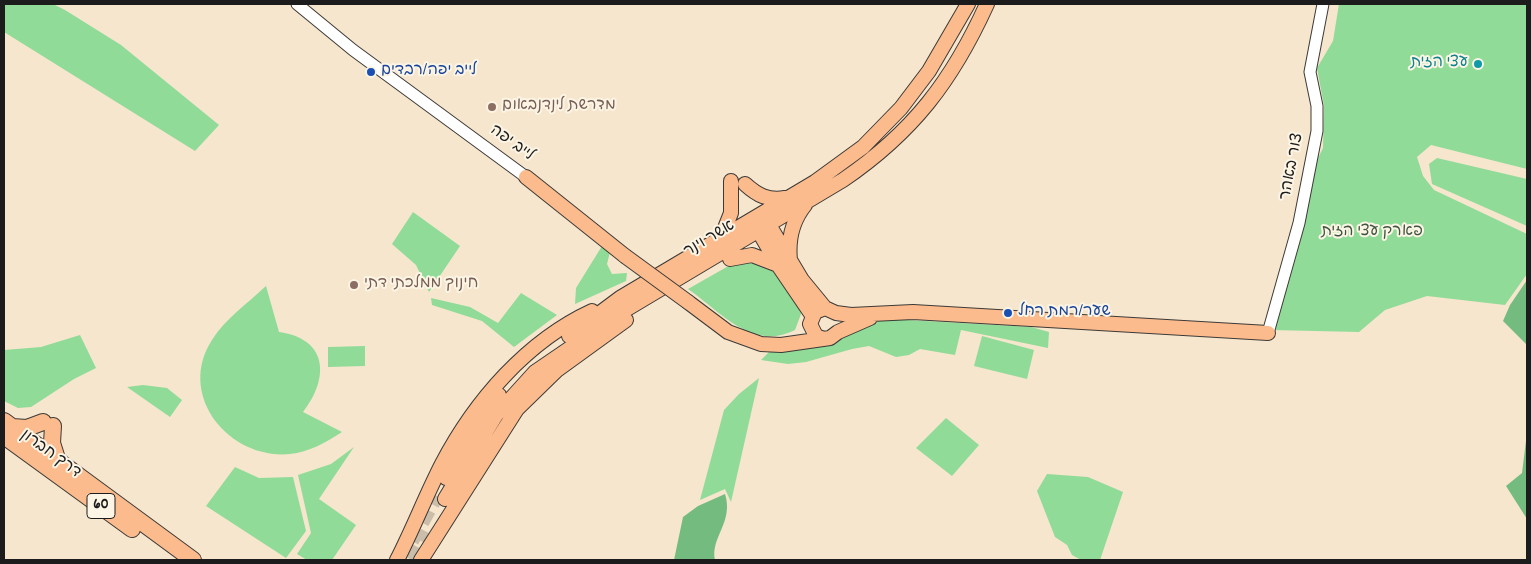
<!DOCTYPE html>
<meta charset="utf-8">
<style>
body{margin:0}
#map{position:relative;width:1531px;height:564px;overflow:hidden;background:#f6e6cd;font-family:Dekko,sans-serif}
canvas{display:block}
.frame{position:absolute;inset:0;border:5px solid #1c1c1c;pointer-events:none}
</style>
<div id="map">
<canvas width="1531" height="564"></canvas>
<div class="frame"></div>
</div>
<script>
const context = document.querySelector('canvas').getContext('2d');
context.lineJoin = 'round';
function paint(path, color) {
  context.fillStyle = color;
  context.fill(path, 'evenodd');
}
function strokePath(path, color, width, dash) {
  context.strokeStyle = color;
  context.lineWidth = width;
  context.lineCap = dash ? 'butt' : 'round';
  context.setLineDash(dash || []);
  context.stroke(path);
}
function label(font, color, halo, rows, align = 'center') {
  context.font = font + ' Dekko,"Playpen Sans Hebrew",sans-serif';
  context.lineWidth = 4;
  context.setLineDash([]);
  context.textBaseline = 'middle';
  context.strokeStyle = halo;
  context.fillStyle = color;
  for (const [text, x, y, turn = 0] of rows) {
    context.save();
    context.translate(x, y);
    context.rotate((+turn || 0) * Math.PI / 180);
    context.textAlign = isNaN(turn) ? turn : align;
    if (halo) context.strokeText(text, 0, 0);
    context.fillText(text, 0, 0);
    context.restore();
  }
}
paint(new Path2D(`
 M4,4H53L65,10L121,45L219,125L195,151L4,32Z
 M1339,4H1527V169L1431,145L1417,157L1423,176L1434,190L1527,234V274L1505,305L1427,296L1385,310L1359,332L1271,330L1309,176L1323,148L1324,106L1317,68L1333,41Z
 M1437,158L1527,179V226L1432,184L1429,164Z
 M413,212L460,246L429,292L416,265L392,244Z
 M602,246L610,252L607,264L612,274L627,273L626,281L575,304L576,288Z
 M750,258L771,266L800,304L801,314L795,330C752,352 720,311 688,289L739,260Z
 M266,286L279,332C329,339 329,379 303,412L342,432C325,443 309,452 290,454C229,460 176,395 212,340C225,319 248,303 266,286Z
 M521,293L557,315L514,347L482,321L432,305L431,298L470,307L498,323Z
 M890,319L1031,327L1049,332L1048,348L961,330L955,355L920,349L909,355L896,357L869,346L852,349L806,362L788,364L761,360L771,350L811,348L838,341L869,323Z
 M80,335L96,368L74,379L31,407L18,408L4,401V350L41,347Z
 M982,336L1034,350L1027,379L974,366Z
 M365,346V366L328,367V347Z
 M759,378L731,502L725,489L700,500L724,410L739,394Z
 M143,385L167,388L182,400L170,417L127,387Z
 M946,418L979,445L952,476L916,448Z
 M354,447L319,499L356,525L332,560H307L297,554L311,533L298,475L331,464Z
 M235,467L259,478L293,477L306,531L286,558L206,506Z
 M1047,474L1088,477L1123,492L1100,560H1081L1072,555L1067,545L1055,537L1037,491Z`), '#90db98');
paint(new Path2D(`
 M1527,280V345L1503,321L1510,305Z
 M1527,433V519L1506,486L1522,473Z
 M725,494C734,522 710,538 715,560H674L683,517L698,506Z`), '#74bb80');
strokePath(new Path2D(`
 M412,541L437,496
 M412,560L427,532`), '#cabeaa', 14, [14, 7]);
const minor = new Path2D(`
 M297,4L353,50L526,177
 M1268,333L1299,223L1317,131V106L1310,72L1323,4`);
const major = new Path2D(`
 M526,177L625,256
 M745,184C757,195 768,201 785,198
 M765,218L802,280L825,308
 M754,223L778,265L812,315
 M721,238L731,213V181
 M730,259L752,255L778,265
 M790,260C788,240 792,221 805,205
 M688,302L728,332L761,344L781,345L830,338L838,332L870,318
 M569,336L620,298L815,182L863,147L901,108L929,71L968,4
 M824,339L816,336L810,324L815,312L825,308L836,313L851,315L913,312L1268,333
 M446,478L473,431L499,395
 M445,499L496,415L535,372L627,309L843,180C913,132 952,81 987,4
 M397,560C413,529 426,495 442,464C475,401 527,341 592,311
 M421,560L517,409L557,370L626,320`);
const highway = new Path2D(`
 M4,421L193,560
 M53,426L52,443L57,459
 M12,427L27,428L43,422
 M4,436L132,529`);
strokePath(minor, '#3d3a37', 13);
strokePath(major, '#3d3a37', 16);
strokePath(highway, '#3d3a37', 18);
strokePath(minor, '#fff', 11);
strokePath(major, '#fbbb8d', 14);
strokePath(highway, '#fbbb8d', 16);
const majorBridge = new Path2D(`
 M625,256L688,302`);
strokePath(majorBridge, '#3d3a37', 16, []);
strokePath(majorBridge, '#fbbb8d', 14);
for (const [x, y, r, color] of [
 [1478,64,5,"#0f9aa8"],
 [371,72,5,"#1a4fb4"],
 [492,107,5,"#8d6e63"],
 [354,285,5,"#8d6e63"],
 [1008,313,5,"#1a4fb4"]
]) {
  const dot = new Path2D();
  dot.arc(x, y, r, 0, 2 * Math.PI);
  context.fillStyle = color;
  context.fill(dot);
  strokePath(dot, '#fcf5e5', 2);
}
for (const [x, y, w] of [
 [101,506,28]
]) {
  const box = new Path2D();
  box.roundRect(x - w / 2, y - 12.5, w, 25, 4);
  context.fillStyle = '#fcf5e5';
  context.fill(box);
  strokePath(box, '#1c1c1c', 1);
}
label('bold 15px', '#1c1c1c', null, [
 ["60",101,506]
]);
label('16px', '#0d838f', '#fcf5e5', [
 ["עצי הזית",1468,64]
], 'right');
label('16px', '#164399', '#fcf5e5', [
 ["לייב יפה/רבדים",381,72],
 ["שער/רמת רחל",1018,313]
], 'left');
label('16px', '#785e54', '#fcf5e5', [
 ["מדרשת לינדנבאום",502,107],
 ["חינוך ממלכתי דתי",364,285]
], 'left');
label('16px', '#1c1c1c', '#fcf5e5', [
 ["לייב יפה",511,144,36],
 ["צור באהר",1293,167,-79],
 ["אשר וינר",710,240,-31],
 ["דרך חברון",50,455,36]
]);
label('16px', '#3f5541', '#fcf5e5', [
 ["פארק עצי הזית",1372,233]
]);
</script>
